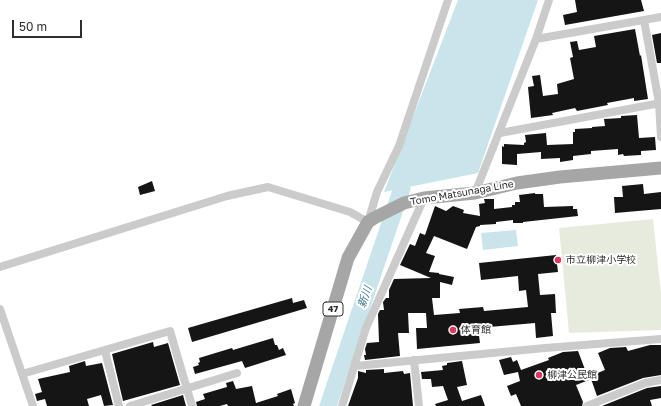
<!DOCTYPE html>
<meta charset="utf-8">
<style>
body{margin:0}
#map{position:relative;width:661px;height:406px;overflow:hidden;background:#fff;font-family:"Golos Text",sans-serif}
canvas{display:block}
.scale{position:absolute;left:12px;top:20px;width:70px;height:18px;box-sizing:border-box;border:2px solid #2e2e2e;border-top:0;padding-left:5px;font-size:12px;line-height:14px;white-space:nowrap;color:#2e2e2e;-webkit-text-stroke:3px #fff;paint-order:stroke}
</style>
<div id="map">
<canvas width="661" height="406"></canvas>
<div class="scale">50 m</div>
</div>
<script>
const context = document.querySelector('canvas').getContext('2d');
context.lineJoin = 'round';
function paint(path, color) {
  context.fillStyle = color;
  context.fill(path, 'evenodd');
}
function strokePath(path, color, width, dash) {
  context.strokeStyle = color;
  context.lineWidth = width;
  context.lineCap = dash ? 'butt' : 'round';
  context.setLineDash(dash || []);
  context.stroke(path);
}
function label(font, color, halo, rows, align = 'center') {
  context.font = font + ' "Golos Text","Noto Sans JP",sans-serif';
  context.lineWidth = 4;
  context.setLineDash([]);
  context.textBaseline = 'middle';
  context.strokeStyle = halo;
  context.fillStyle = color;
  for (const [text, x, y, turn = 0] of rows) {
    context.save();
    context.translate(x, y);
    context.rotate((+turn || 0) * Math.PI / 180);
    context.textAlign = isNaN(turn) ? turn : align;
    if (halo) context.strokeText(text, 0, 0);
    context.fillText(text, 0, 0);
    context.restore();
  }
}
paint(new Path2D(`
 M653,219L661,294V330L569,333L559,228Z`), '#e7ebdd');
paint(new Path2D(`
 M458,0H538L478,173L384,192Z
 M516,230L518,246L483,250L481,233Z`), '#c9e4ea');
strokePath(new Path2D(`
 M328,406L402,188`), '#c9e4ea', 17);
paint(new Path2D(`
 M575,0H641L644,11L565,25L563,15L577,12Z
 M635,29L640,56L641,55L648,99L634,101V98L607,103L608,105L577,111L575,108L552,113L553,115L531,118L528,87L534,86L532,76L540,75L543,96L558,94L557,84L574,79L570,58L573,57L570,42L577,41L579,50L596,47L594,36Z
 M661,33V63H657L652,35Z
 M637,115L639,138L655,137L656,150L641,151V155L624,156L623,154L618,155V149L591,151V154L573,156V160L560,162V158L541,159V152L517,154V165L502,164V146L504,147V144L524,145V143L526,142L525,135L546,133L547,145L573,144V132H575V129L592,128V127L605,126L604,119L621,118V116Z
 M152,181L155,191L140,195L138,187Z
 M643,184L644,194L661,192V209L615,213L614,197H623L622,186Z
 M535,193V194H543L544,207L573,206V209H577L578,216L523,222V223H513V220L496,222V224L480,225V226L476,227L467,249L434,236L426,253L435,256L429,272L439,273V274L454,277L452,285L440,282V298H432L434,315L460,313L459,309L483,307L484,311L528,307L526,290L519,291L518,276L481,280L479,263L556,255L558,272L538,274L540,295L555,294L556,313H551L553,336L536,338L535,323L478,328L480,343L417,349L416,328H427L426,313H408L409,333H398L400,356L365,360L364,355H366L365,349L367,343L379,342L378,314L380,310H384L383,302L386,298H389V290L394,279L431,278L400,265L410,244L415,246L420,233L425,235L435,206L446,211L453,206L464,210L463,213L480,216L479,204L485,203L484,199H494V209L512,207V205H515V202H520L519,195Z
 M292,298L293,303L304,300L307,308L192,342L188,328Z
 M273,338L275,345H277L279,350L283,348L286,355L245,368L242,361L195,374L193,367L199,365L198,363L200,362L199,358L232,348L233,350Z
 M153,342L154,347L168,343L180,385L123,401L112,354Z
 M650,345H661V375L643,378L597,396L590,376L605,370L598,353L610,348L626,347L628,351Z
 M578,351L589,380L576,385L583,402L582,406H521L516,394L511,396L507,386L520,381L518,372L504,375L499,360L511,357L513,362L517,360L521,370L549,360L548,358L563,352Z
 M85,361L86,366L102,363L113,405L104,406L101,395L87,399L89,406H47L45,399L37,401L35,394L42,392L38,379L70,372L69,366Z
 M462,361L467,385L457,387L462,401L481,395L485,406H436L435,404L448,400L443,386L432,387L431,379H422L421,372L443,370L442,366L447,365V363Z
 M384,369V373L403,371L404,374L410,373L413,406H348L358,378V371L366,373V370Z
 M233,381L236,389L252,386L256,403L278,396L277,394L291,389L295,403L293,404L294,406H228L227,404L220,406H197L196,402L205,399L203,394L227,387L226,383Z
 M661,386V398L650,400L652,406H602L647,388Z
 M183,395L186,406H152L151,405Z`), '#151515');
strokePath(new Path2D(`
 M644,20L659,103L661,137
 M536,39L661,17
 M500,133L661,103
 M475,193L536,39L549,0
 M0,267L227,196L268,187L350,212L368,222L377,192L399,146L448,0
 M0,309L33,406
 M105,351L119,406
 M414,360L419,406
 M355,366L545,348L661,339
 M22,374L170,331L192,406
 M130,406L237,373
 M342,406L366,328L424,198
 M587,406L645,383L661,380`), '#cbcbcb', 8);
strokePath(new Path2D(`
 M304,406L348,258L368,222L374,218L404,203L424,198L475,193L517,183L560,177L661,168`), '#a6a6a6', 13);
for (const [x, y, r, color] of [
 [558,260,4,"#df3762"],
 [453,330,4,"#df3762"],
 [539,375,4,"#df3762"]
]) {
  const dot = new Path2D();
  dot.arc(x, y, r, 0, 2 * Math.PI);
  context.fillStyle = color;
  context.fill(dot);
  strokePath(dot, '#fff', 1.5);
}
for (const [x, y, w] of [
 [333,309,20]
]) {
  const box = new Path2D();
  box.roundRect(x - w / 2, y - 7, w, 14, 3);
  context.fillStyle = '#fff';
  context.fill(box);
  strokePath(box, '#2e2e2e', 1);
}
label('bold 9px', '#2e2e2e', null, [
 ["47",333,309]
]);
label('10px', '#2e2e2e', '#fff', [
 ["Tomo Matsunaga Line",462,193,-10]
]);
label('10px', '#2e2e2e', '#fff', [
 ["市立柳津小学校",566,260],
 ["体育館",461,330],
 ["柳津公民館",547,375]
], 'left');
label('italic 11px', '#3f7e8e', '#fff', [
 ["新川",365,297,-71]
]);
</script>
